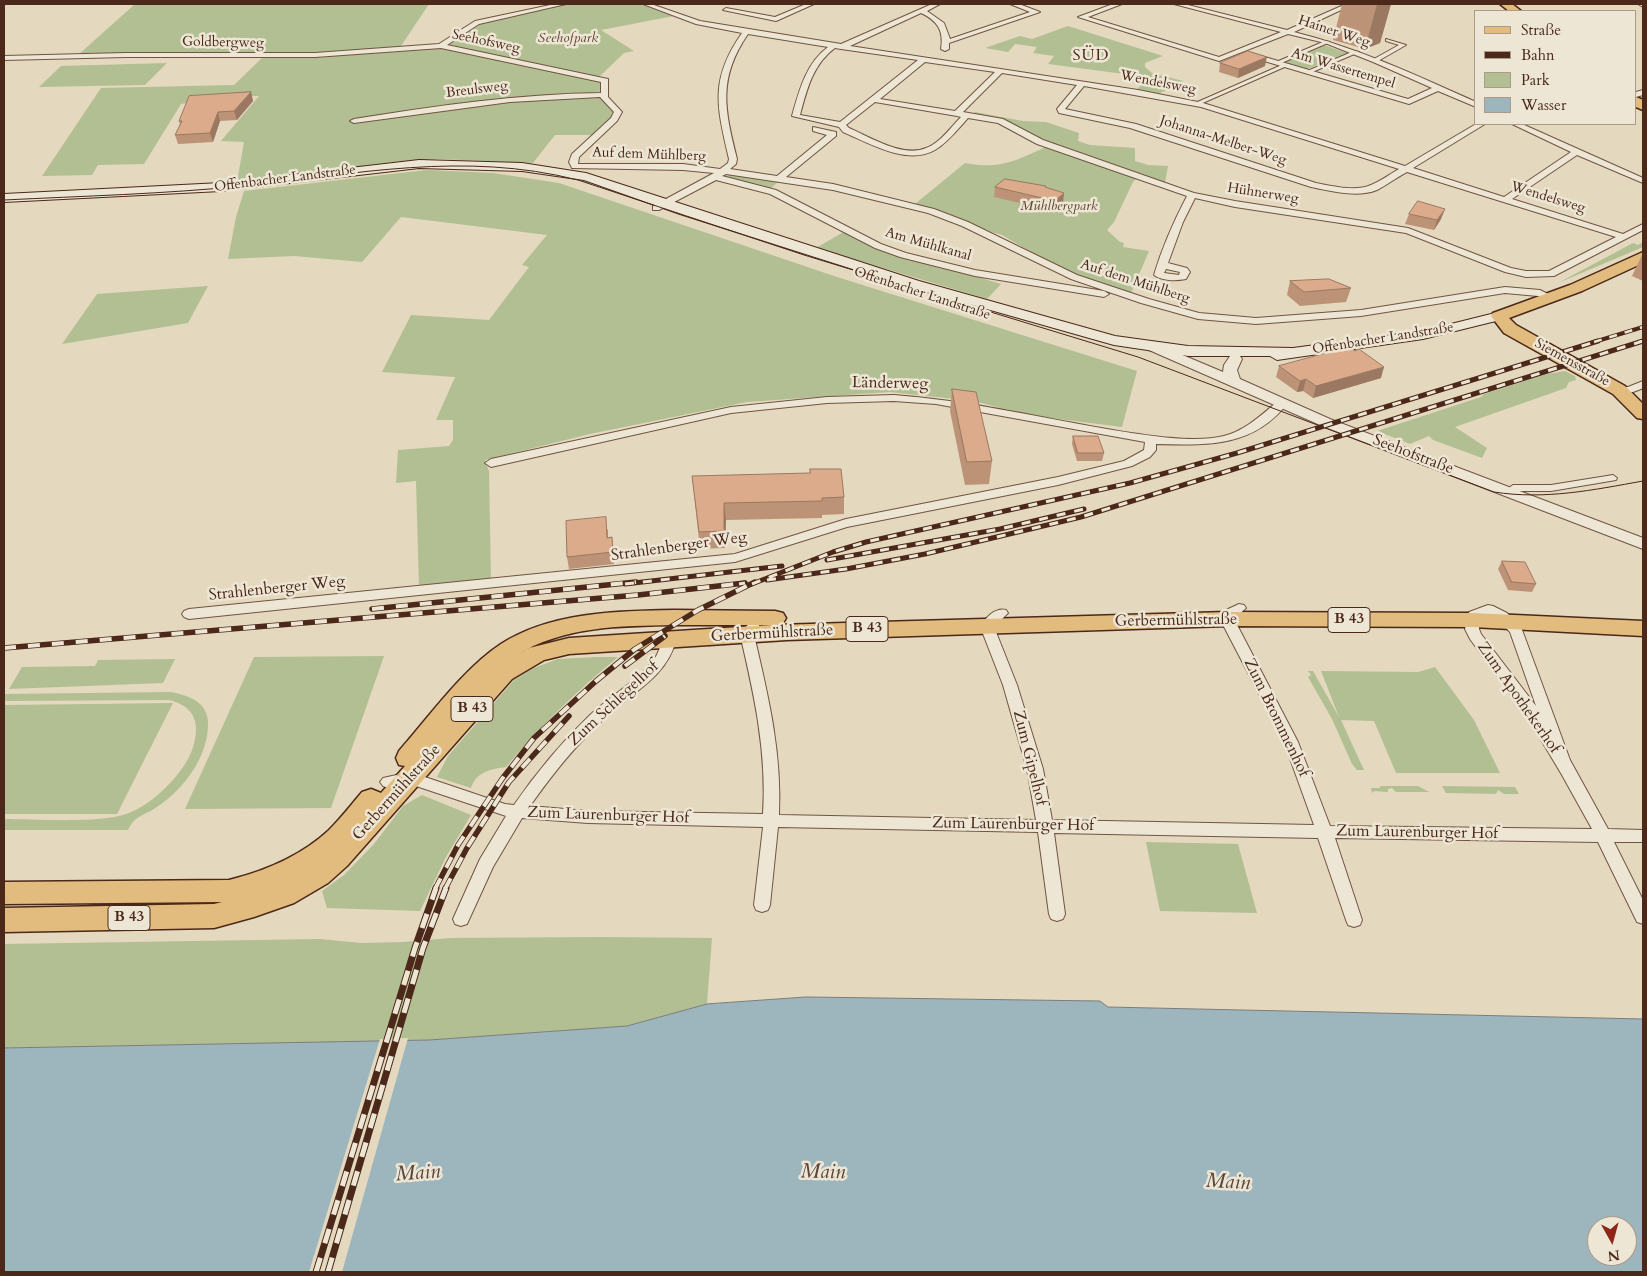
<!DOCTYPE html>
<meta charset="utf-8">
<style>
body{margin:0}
#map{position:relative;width:1647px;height:1276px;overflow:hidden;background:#e4d8be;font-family:Cardo,serif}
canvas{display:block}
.frame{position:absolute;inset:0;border:5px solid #4b2819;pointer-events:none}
.legend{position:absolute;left:1474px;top:10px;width:162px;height:115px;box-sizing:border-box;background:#ede6d5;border:1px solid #ac9a8a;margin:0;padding:6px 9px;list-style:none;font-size:15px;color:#4b2819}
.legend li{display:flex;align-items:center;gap:10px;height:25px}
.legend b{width:25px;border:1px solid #ac9a8a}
.north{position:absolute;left:1587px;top:1216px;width:50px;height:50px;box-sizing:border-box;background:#ede6d5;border:1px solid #ac9a8a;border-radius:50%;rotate:173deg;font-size:14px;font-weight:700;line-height:20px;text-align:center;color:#4b2819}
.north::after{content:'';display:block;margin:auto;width:18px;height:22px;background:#8f2418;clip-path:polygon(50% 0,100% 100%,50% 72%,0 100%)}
</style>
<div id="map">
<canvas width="1647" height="1276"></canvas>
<div class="frame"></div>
<ul class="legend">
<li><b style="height:6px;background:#e2bc7f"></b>Straße</li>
<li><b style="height:6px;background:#4b2819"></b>Bahn</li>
<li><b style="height:14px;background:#b2bf93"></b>Park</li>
<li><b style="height:14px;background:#9db6bd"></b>Wasser</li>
</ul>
<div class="north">N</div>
</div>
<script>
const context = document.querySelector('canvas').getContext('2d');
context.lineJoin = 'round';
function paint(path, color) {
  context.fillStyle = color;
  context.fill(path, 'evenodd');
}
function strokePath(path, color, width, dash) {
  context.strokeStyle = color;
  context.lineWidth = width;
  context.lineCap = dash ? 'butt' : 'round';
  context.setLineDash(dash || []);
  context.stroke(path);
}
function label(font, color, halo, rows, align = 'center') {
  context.font = font + ' Cardo,serif';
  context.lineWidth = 5;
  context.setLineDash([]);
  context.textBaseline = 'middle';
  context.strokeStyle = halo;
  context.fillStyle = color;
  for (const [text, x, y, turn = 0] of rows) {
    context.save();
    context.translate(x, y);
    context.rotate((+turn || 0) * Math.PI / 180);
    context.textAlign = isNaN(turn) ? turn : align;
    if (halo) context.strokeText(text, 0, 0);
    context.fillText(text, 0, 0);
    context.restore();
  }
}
paint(new Path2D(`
 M135,4H429L399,49L262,55L255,53L78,55Z
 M568,4H639L674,16L601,30L634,51L624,53L600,76V78L446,46L481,22Z
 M1068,26L1163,56L1145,63V67L1152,73L1183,81L1163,88L1167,90L1158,94L1137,90L1147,77L1048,64L1054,56L1033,53L1037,47L1015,44L1008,52L985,48L1020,36L1032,39Z
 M1324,45L1347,53L1307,69L1285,62Z
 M442,46L602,82V96L615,110L611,119L594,135H555L533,163L439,159L403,161L237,182L244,142L221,141L259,96H229L181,104L144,164L98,165L92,175L42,176L101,88L234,85L263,57Z
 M167,63L145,85L39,87L61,66Z
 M975,112L1023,121L1046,122L1079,133L1078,141L1090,145L1135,148V161L1148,165L1168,166L1165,183L1051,143L1001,119L973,114Z
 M1048,146L1137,178L1133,182L1114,222L1107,230L1120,242L1124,243L1123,247L1149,251L1131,293C1091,285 1037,256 1002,235C997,233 992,233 987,230C963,220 940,210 915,204L965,163C1001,170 1017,160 1048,146Z
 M427,170L493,173L559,183L837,277L1137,371L1122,427L1027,415L974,401L890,392L747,402L590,434L485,460L489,471L491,581L419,588L416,481L396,483L398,450L449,446L453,440V420H436L455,377L382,372L411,315L489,320L529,267L522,265L547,235L401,217L362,262L294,256L228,259L236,217L244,191Z
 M728,175H732L779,181L770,189L726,178Z
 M847,230L890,251L1001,284L987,299L816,248Z
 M1643,242V247L1558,283L1633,243L1638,245Z
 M208,286L188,323L62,344L97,294Z
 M1565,371L1575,376L1576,380L1569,382L1566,388L1455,427L1487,448L1482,458L1433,440L1429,436L1410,444L1377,431L1481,397L1484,394L1547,374Z
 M384,656L331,808L185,809L254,657Z
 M595,657H618C577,691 540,726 506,767C491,769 476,772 471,788L437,777L448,756L514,680L534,668L558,659Z
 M175,659L163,683L9,689L22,667L95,666L98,660Z
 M1435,667L1474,720L1500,773H1396L1374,721L1341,720L1364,770H1357L1352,764L1332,719L1308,677L1311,675L1308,671H1313L1339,717L1321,671L1418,672Z
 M170,692C187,695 207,701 208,722C209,756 184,789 157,807C144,816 135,815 128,830H4V819C35,819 102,824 129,813C148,805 164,791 177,775C188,762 195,748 196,731C197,713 185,704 169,700L4,701V694Z
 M173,703L117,814H4V705Z
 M1381,786H1418L1429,792H1396L1392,788L1388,789V792L1374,791L1372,793L1371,788H1379Z
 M1442,786L1515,787L1519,794H1504L1498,790L1496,794L1446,793Z
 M422,795L471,815L446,857L420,911L327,908L322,891L344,875L374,844L403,806Z
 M1146,842L1238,844L1257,913L1160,911Z
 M598,937L712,938L707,1004L627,1026L429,1040L4,1048V944L320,939L361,943L403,942L451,938Z`), '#b2bf93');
const water = new Path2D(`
 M806,997L1100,1001L1108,1007L1643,1019V1272H4V1048L429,1040L627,1026L707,1004ZM1597,1226H1627V1256H1597Z`);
paint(water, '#9db6bd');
strokePath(water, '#7c7d7b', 1);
paint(new Path2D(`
 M408,1038L342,1272H309L380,1039Z`), '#e4d8be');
const pedestrian = new Path2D(`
 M1386,39L1406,45L1378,61H1374V59L1399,45L1386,41Z
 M1325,41L1330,42L1279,64L1274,63Z
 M1354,51L1359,52L1310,73L1305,72Z
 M1284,64L1289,65L1198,105L1193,104Z
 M1613,475L1617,478L1616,480L1551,491H1513L1509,488L1513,485H1551Z`);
const minor = new Path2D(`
 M555,4H566L479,24L447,45L608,79V97L622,112L617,121L579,157L578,164H683L720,169L728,163L729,159C717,107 709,80 742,33L696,24L643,4H651L700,21L841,44L932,4H940L927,11L944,23L950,39L1030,12L1010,4H1019L1040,12L949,43V49L945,51L941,49C944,31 938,21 921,13L850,46L1138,90L1203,103L1405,166L1476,124H1485L1413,168L1504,197L1571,152L1512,124H1522L1643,178V183L1577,155L1512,199L1623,234L1643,224V230L1554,276L1526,277L1505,272L1406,233L1235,207L1195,198L1183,222L1168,263L1187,268L1190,272L1186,279C1176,281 1162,281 1154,275C1162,248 1174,221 1187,196L1037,144L998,123L968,118C958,129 948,142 935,150C907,166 869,143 843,132L839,127L792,116C799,91 806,63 828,47L748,34C717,79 725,110 737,159L736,164L730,169L777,176L827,135L813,131V127L836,132V136L786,177L833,184L934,209L968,222L1077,275L1149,299L1199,313L1256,318L1361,310L1505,287L1540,290L1556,298L1551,301L1538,296L1505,293L1361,316L1256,324L1198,319L1141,303L1071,279L962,226L928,213L833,190L726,174L722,176L776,190L881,244L906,253L975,270L1104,291L1109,294L1104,297L975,276L900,257L875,248L770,194L716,180L659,210H653V206L714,173L683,170L572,168L569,162L572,154L611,118L614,112L600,97L510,102L354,123L350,121L354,119C436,106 517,94 601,93V82L441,48L315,57H126L4,60V56L126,53H315L439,44L475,21ZM835,48L841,49L918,60L840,122L800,115C807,89 813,64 835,48ZM925,62L995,72L955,111L880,99ZM1002,73L1077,85L1057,109L1059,113L1130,128L1311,187C1331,191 1357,198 1377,190C1387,185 1397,177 1407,172L1616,237L1549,271H1526L1511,268L1408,228L1235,201L1194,193L1043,140L1003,119L963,112ZM1084,86L1201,107L1399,169C1390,174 1381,181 1371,185C1355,192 1332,186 1316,183L1136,124L1065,109ZM875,102L957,116L961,117C951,127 940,143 926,148C903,158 870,137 849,128L846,125ZM1166,269L1180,272L1179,275L1164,273Z
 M806,4H814L776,21L723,10L726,8L775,17Z
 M1113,4H1122L1088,17L1219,57L1281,32L1174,4H1184L1287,30L1346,4H1354L1294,32C1358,48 1416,75 1476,102V107L1438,91L1409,104L1244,55L1251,53L1408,99L1432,88L1373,62L1325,43L1288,34L1219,61L1078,17Z
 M1638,4H1643V7Z
 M1643,90V95L1636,97V92Z
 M1643,381V388C1634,392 1622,397 1614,390L1615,388L1628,387Z
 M894,395C966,400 1036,417 1107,429C1138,434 1193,444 1224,436C1246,430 1260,416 1277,402H1285L1287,404C1252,448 1207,445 1156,444V450L1150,457L1132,466L1058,485L847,527L735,562L189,619L184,617L182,614L184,611L189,609L735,554L846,519L1058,477L1124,461L1144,450L1145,442L936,404L894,401L827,403L731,413L491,467L485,463L491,459L731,407L827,397Z
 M1239,604L1244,605L1246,608L1234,619L1298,742L1330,826L1592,829L1562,775L1528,718L1470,639L1465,629L1469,612L1488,605L1493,606L1507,613L1521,627L1570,760L1608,829L1643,830V842H1614L1643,900V924L1637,922L1598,842L1335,838L1362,920L1360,925L1354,927L1348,925L1346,920L1318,838L1054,833L1065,914L1063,919L1057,921L1051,919L1049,914L1038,832L778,827L770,905L768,910L762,912L756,910L754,905L763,827L588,823L522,818L493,867L467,924L461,926L455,924L453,919L480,859L506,816L410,784L388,788L383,786L380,782L383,778L410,772L505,804L514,805C536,773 561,743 589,716C610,696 638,681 655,658C660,651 660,643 664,637H674L676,640C668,673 638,690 613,710C604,719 594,728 586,737C565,758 547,782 530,806L588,811L763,814C767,752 754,694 740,634C745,627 749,621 758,624L760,627L754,635C768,695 782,752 779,815L1036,820L1027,769L1003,685L980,626C986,618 995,607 1006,610L1008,613L994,627L1017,685L1043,769L1052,820L1314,825L1284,742L1220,619L1226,610ZM1488,614L1497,619L1510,632L1536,706L1481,634L1479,629L1480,617Z`);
const tertiary = new Path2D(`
 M1154,343L1223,372L1224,365L1230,356H1240L1242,359L1237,370L1240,379L1330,419L1643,538V549L1320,425L1149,350L1147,347Z`);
const secondary = new Path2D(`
 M419,160L522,163L586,173L919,281L1115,336L1188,346L1293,348L1423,331L1499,312L1504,313L1506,316L1504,319L1423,339L1277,360L1270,356H1188L1114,345L909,287L680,214L584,180L522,171L419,168L221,191L4,202V194L221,183Z`);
const primary = new Path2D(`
 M1500,4H1512L1521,11H1509Z
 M1636,97L1643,100V110L1636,107Z
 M1643,252V263L1582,291L1509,318L1516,325L1625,386L1643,404V419L1637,418L1613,394L1504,333L1491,316L1493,313L1570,285Z
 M674,610L775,611L783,613L786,618L783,623L776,625L1227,612L1472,613L1643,621V636L1472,627L1227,626L787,640L569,654L544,660L512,679L347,866L328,883L294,903L254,917L214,928L4,932V908L214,904L222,902L4,904V882L229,880C265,871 301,856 329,830C341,818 351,805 362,792L371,789L381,793L405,766L399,765L396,758L399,751C428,718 464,668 501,644C551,612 616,611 674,610ZM674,625H771L569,638L529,648L515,656C563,626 620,626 674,625Z`);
strokePath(pedestrian, '#715442', 2);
strokePath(minor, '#715442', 2);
strokePath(tertiary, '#715442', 2);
strokePath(secondary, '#4b2819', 2);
strokePath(primary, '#4b2819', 3);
paint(pedestrian, '#ede6d5');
paint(minor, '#ede6d5');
paint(tertiary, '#ede6d5');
paint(secondary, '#ede6d5');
paint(primary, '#e2bc7f');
strokePath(new Path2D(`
 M4,200C84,196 163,194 243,186C357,174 464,151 578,180L804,255L1138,357L1494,492C1545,500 1593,490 1643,481`), '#4b2819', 1);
const railFar3 = new Path2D(`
 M1594,342L1643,327
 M1639,342L1643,341`);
const railFar2 = new Path2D(`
 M827,560L1000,529L1084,509
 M767,580L846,569L925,554L1081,517L1643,341
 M625,584L782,566
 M739,584L745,583
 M752,584L833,552L866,542L1130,483L1237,453L1598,341`);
const railFar1 = new Path2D(`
 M372,609L636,582
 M4,648L638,595L745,583
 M625,666L665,636
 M435,889L458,845L502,779L534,738L596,681L635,649L698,610L755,582
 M445,889L467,848L509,782L569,716`);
const rail = new Path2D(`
 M316,1272L415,948L436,888
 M328,1272L423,948L446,888`);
strokePath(railFar3, '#4b2819', 4);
strokePath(railFar2, '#4b2819', 5);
strokePath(railFar1, '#4b2819', 5.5);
strokePath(rail, '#4b2819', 7);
strokePath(railFar3, '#ede6d5', 2.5, [8]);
strokePath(railFar2, '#ede6d5', 3, [9]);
strokePath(railFar1, '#ede6d5', 4, [12]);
strokePath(rail, '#ede6d5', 5, [15]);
paint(new Path2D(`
 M1342,4H1391L1380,43L1365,49L1333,40Z
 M1220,63L1265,66L1238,78L1219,72Z
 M251,92L253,101L237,120L220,121L213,142L178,144L175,135L180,125L179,121Z
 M1046,186V188L1063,203L1054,211L994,197L995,187Z
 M1409,214L1441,219L1434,230L1405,224Z
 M1642,255H1643V281L1632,276Z
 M1290,281L1351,288L1346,302L1300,306L1287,295Z
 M1279,366L1381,378L1313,398L1303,391L1297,392L1276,377Z
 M952,389L992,461L989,484L965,485L950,411Z
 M1073,436L1104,453L1102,461H1077L1072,444Z
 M692,476L844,497V514L822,515V518L726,520L725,548L700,549Z
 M608,529V537H612L614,564L569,569L567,557Z
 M1502,561L1536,584L1532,592L1508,590L1498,569Z`), '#bd9378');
paint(new Path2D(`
 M1377,4H1391L1380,43L1365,49Z
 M1267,57L1265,66L1238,78L1239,69Z
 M251,92L253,101L237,120L234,111Z
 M218,112L220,121L213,142L210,133Z
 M1064,193L1063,203L1054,211L1055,201Z
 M1445,209L1441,219L1434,230L1437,220Z
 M1384,367L1381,378L1313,398L1316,386Z
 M1306,379L1303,391L1297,392L1300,381Z
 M724,503L726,520L725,548L724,531Z`), '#9a7861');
const building = new Path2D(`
 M1248,51L1267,57L1239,69L1220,63Z
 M251,92L234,111L218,112L210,133L175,135L182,121H179L189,96Z
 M1005,179L1046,186L1045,187L1064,193L1055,201L995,187Z
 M1418,201L1445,209L1437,220L1409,214Z
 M1329,279L1351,288L1304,292L1290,281Z
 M1349,347L1355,351L1359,349L1384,367L1316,386L1306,379L1300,381L1279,366Z
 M952,389L976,392L992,461L967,462Z
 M1073,436H1098L1104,453H1078Z
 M810,469H841L844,497L822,498V501L724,503V531L699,532L692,476L810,473Z
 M606,517L607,538L612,537L613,552L567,557L566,521Z
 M1502,561L1525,562L1536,584L1512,582Z`);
paint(building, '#dcab8b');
strokePath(building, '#9a7861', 1);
label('14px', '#4b2819', '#ede6d5', [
 ["Hainer Weg",1334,32,18],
 ["Seehofsweg",486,42,12],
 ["Goldbergweg",223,43,1],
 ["Am Wassertempel",1343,69,17],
 ["Wendelsweg",1158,83,11],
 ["Breulsweg",477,90,-7],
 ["Johanna-Melber-Weg",1223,141,18],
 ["Auf dem Mühlberg",649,155,2],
 ["Offenbacher Landstraße",285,179,-7],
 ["Hühnerweg",1263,194,9],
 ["Wendelsweg",1548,198,17],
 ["Am Mühlkanal",928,245,16],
 ["Auf dem Mühlberg",1135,282,18],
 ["Offenbacher Landstraße",922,294,18],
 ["Offenbacher Landstraße",1383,339,-9],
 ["Siemensstraße",1572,363,29]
]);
label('italic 14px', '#604631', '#ede6d5', [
 ["Seehofpark",568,39],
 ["Mühlbergpark",1059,207]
]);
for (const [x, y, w] of [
 [1349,620,42],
 [867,629,42],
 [472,709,42],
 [129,918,42]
]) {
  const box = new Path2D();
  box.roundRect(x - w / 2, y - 12.5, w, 25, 4);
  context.fillStyle = '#ede6d5';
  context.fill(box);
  strokePath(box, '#4b2819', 1);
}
label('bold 15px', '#4b2819', null, [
 ["B 43",1349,620],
 ["B 43",867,629],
 ["B 43",472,709],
 ["B 43",129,918]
]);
context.letterSpacing = '1px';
label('16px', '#4b2819', '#ede6d5', [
 ["SÜD",1091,56]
]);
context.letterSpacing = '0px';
label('16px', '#4b2819', '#ede6d5', [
 ["Länderweg",890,384,1],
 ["Seehofstraße",1413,455,21],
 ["Strahlenberger Weg",679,547,-8],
 ["Strahlenberger Weg",277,589,-6],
 ["Gerbermühlstraße",1176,621,-1],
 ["Gerbermühlstraße",772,634,-3],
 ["Zum Apothekerhof",1518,698,55],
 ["Zum Schlegelhof",614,704,-43],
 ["Zum Brommenhof",1276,718,64],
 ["Zum Gipelhof",1029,758,76],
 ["Gerbermühlstraße",397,793,-48],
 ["Zum Laurenburger Hof",608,816,2],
 ["Zum Laurenburger Hof",1013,825,1],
 ["Zum Laurenburger Hof",1417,833,1]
]);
label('italic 21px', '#5b443a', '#ede6d5', [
 ["Main",823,1173,1],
 ["Main",418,1174,-4],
 ["Main",1228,1183,3]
]);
</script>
